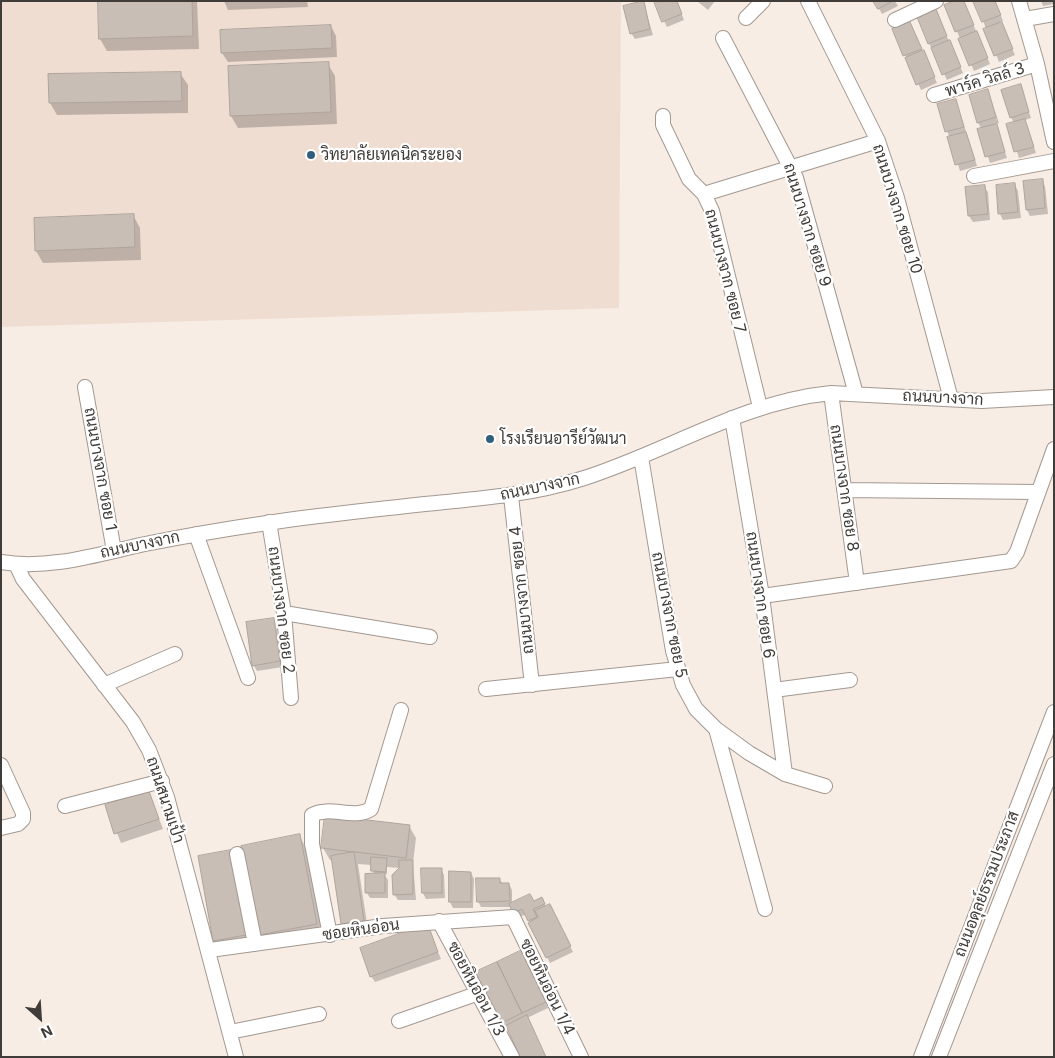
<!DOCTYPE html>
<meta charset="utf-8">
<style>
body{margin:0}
#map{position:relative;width:1055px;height:1058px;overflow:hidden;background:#f8ede4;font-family:Inter,sans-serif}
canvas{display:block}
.frame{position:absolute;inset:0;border:2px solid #403c39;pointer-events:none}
.north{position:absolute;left:15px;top:993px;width:50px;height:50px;-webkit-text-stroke:4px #fff;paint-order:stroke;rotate:154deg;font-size:14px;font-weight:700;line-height:20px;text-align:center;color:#403c39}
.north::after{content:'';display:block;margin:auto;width:18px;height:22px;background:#403c39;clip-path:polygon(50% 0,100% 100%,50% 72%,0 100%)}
</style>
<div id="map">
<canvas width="1055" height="1058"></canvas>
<div class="frame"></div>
<div class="north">N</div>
</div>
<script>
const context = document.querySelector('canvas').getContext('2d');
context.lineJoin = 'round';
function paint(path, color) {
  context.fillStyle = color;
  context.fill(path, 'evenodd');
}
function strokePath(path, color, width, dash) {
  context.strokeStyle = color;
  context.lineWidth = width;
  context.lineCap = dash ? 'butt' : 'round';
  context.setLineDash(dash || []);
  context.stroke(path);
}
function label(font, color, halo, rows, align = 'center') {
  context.font = font + ' Inter,Sarabun,sans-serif';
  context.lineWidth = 4.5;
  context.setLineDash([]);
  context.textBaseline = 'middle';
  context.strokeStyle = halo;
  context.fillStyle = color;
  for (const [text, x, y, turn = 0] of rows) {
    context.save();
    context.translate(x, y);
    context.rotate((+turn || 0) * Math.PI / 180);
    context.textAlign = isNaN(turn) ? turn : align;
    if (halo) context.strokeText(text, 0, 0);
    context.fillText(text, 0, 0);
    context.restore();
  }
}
paint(new Path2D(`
 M1,1H621L619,308L1,327Z`), '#efddd1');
paint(new Path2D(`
 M99,1H197L199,49L107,51L100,39Z
 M224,1H307L308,7L228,10Z
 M677,1L684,20L667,27L664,21Z
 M697,1H715L708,10Z
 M875,1H895L898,6L882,14Z
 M995,1L1003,21L1000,22L1015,55L999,62L983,21Z
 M1041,1H1054V4L1043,6Z
 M643,2L653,35L635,39L631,33Z
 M965,5L990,64L974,71L946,6Z
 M938,16L963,73L947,80L929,43Z
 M910,23L937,83L921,90L894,30Z
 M331,26L336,36L337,57L228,62L222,53Z
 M328,64L335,76L337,124L238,128L231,116Z
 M180,73L188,85V113L57,115L50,103Z
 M1020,86L1031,118L1025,120L1036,153L1019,158L1008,125L1014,123L1011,117Z
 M988,91L999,123L996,124L1007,158L990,163L979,130L982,129L978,123Z
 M956,100L977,166L960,171L939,105Z
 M1042,181L1045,186L1048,214L1030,216L1027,210L1024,183Z
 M1015,185L1018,191L1021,218L1003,220L1000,214L997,187Z
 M984,187L988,192L990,220L973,222L969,216L966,189Z
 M133,215L140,228L141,260L43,263L36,251Z
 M273,619L276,625L283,667L257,671L254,666Z
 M149,792L163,829L121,843L106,806Z
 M409,826L416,838L413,863L416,900H398L394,894L400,868L387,867V874H384L388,880V898H370L367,893L374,875L372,865L358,864L368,930L348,933L343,924L333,861L330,860L323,848Z
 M299,835L306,848L324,936L267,947L260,935Z
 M230,852L252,948L221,953L214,941Z
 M441,869L444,875L445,898L426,899L423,893Z
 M471,873L474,879L473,908H453L450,902Z
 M499,879L503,884H509L512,890V904L534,903L541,899L546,907L553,911L573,952L550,963L526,914L518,918L512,907H481L478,901Z
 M429,931L441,959L375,982L371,976Z
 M524,957L548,1008L504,1029L477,973Z`), '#0003');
const building = new Path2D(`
 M98,1H192L193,36L99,39Z
 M644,1L650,29L630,34L623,6Z
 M654,1H677L682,14L662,22Z
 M873,1H893L878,9Z
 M954,1H964L974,25L955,32L944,5Z
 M973,1H995L1001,15L982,22Z
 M936,9L947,36L928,44L917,17Z
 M910,22L922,49L903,56L892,29Z
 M1002,22L1013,49L994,56L983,29Z
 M331,25L332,48L221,53L220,30Z
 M977,31L988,58L969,66L958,39Z
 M950,40L961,67L942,75L931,48Z
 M924,50L935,77L916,85L905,58Z
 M329,62L331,112L230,116L228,66Z
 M181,72L182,101L49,103L48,74Z
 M1021,84L1029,112L1010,118L1001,90Z
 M988,89L996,117L977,123L969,95Z
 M956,99L964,127L945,132L937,104Z
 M1025,119L1034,147L1014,152L1006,124Z
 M997,124L1005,152L985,157L977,129Z
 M966,132L975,160L955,165L947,137Z
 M1043,179L1045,208L1026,210L1023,181Z
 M1015,183L1018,212L998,214L996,185Z
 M985,185L988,214L968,216L965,187Z
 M134,214L135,247L35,251L34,218Z
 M274,618L280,661L252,666L246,622Z
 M149,791L159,819L114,834L105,805Z
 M325,815L410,825L406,858L321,848Z
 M300,834L317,924L259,935L241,846Z
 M231,850L246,935L213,941L198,856Z
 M354,852L364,921L341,924L331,856Z
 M371,857L387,858L386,872L371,871Z
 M399,860H413V894L393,895L392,875L399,868Z
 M421,868H442V893H422Z
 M449,871L471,872V902H449Z
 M385,873V893H365V874Z
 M476,878H500V883H509L510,901L477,902Z
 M530,894L534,901L542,897L545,904L533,909L537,917L528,921L522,909L513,913L509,904Z
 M550,904L571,946L546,958L528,923L538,917L535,911Z
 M423,925L430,930L438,952L370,977L360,948Z
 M522,950L546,1002L522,1013L497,962Z
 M497,962L522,1013L500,1024L475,972Z
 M527,1015L546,1057H520L506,1026Z`);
paint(building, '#c9beb6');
strokePath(building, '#afa59d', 1);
const minor = new Path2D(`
 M808,1L878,141L897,198L951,399
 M1019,1L1037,64L1054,142
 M746,18L763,1
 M1025,19L1054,14
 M895,20L936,1
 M723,38L796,178L856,394
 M934,95L1037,64
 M663,116V125L689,179L704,194L712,211L760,407
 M974,176L1054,161
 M704,194L878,141
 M85,387L114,551
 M831,393L857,583
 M732,418L762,596L785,774
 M641,457L673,651L683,685L696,709L716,729L749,753L785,774L825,786
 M844,490L1038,492
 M511,496L532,685
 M269,522L284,613L291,698
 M196,534L248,678
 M1,562C49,570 99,554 145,544C185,536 226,529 267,523C319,515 372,510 425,504C477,499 530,495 581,479C665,453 741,402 831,393L982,401L1054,397
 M16,564L23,579L133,722L149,750L167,797L236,1057
 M762,596L1011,561L1017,552L1054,449
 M284,613L430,637
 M104,685L175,654
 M486,689L678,669
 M774,690L850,680
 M716,729L765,909
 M1,765L23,813V819L18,824L1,828
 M65,806L162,781
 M237,854L255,944
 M439,921L512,1057
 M330,935L312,844V815C330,805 354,820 371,809L401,710
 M210,950L383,926L513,917L581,1057
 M399,1021L479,993
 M230,1032L319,1014
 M921,1057L1054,712
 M939,1057L1054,764`);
strokePath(minor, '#a39891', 16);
strokePath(minor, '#fff', 14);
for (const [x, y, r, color] of [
 [311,155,5,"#305f7e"],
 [490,439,5,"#305f7e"]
]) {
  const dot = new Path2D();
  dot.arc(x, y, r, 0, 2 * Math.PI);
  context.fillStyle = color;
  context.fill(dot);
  strokePath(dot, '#fff', 2);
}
label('16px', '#403c39', '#fff', [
 ["พาร์ค วิลล์ 3",985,80,-17],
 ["ถนนบางจาก ซอย 10",897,209,73],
 ["ถนนบางจาก ซอย 9",807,225,73],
 ["ถนนบางจาก ซอย 7",725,271,76],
 ["ถนนบางจาก",943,398,3],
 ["ถนนบางจาก ซอย 1",100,469,80],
 ["ถนนบางจาก",540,487,-12],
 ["ถนนบางจาก ซอย 8",844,488,82],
 ["ถนนบางจาก",140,545,-12],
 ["ถนนบางจาก ซอย 4",522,590,-96],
 ["ถนนบางจาก ซอย 6",760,595,82],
 ["ถนนบางจาก ซอย 2",281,610,83],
 ["ถนนบางจาก ซอย 5",669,615,79],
 ["ถนนสนามเป้า",165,800,72],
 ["ถนนอดุลย์ธรรมประภาส",987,884,-69],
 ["ซอยหินอ่อน",361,930,-8],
 ["ซอยหินอ่อน 1/4",547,987,64],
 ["ซอยหินอ่อน 1/3",476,989,62]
]);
label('16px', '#403c39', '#fff', [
 ["วิทยาลัยเทคนิคระยอง",321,155],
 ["โรงเรียนอารีย์วัฒนา",500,439]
], 'left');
</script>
